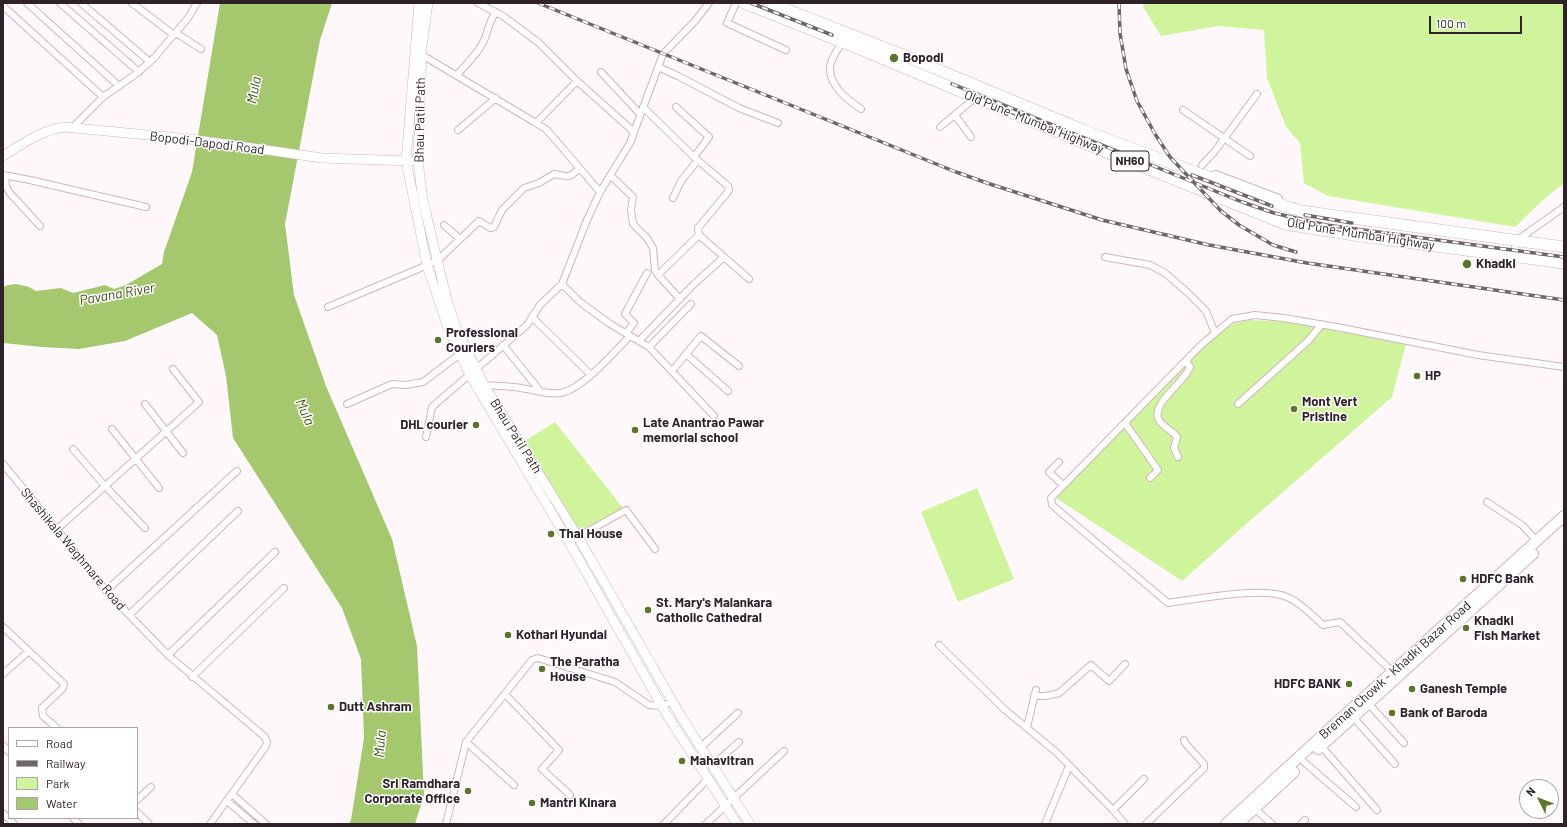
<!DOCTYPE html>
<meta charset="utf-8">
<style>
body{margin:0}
#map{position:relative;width:1567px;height:827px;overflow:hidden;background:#fef8fb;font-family:Barlow,sans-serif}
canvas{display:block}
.frame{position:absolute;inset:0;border:4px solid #2e2328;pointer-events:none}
.legend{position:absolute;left:8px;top:727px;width:130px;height:92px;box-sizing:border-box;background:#fff;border:1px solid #aba7a9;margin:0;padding:5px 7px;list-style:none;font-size:12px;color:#2e2328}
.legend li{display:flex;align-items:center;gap:8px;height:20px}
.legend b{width:20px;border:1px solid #aba7a9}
.north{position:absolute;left:1519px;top:779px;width:40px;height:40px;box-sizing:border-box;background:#fff;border:1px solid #aba7a9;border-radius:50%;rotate:312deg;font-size:11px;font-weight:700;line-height:16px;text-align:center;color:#2e2328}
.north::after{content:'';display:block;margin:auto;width:14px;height:18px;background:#5a762a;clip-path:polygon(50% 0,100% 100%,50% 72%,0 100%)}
.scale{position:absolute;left:1429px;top:16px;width:93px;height:18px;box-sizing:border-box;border:2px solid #2e2328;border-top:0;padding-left:5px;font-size:12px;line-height:14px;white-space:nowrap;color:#2e2328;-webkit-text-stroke:3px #fff;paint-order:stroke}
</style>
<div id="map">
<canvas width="1567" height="827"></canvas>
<div class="frame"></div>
<ul class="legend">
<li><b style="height:5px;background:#fff"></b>Road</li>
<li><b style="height:5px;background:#6f666a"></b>Railway</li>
<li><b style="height:11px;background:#d0f49b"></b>Park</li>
<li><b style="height:11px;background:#a5c86f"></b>Water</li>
</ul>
<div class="north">N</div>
<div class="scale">100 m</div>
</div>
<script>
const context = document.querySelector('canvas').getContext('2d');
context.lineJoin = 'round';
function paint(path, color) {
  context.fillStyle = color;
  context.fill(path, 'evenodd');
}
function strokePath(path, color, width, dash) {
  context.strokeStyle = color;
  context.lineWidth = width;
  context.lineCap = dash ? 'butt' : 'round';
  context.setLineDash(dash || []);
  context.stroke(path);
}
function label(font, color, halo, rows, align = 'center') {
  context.font = font + ' Barlow,sans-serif';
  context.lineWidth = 3;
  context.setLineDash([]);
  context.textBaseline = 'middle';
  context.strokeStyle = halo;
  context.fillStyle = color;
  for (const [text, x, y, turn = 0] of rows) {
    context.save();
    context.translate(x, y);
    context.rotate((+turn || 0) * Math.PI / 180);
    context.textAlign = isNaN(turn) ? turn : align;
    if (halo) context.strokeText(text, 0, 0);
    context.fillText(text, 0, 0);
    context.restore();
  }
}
paint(new Path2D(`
 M1144,3H1564V183L1543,200L1515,227L1328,196L1304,183L1300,143L1286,127L1267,78L1264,30L1218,26L1161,36L1143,7Z
 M1248,320L1316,323L1406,344L1392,397L1236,533L1182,581L1053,496L1211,330Z
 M555,422L623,508L579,533L523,442Z
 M977,488L1014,579L958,602L921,512Z`), '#d0f49b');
paint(new Path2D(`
 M220,3H332L320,40L285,224L294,295L326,386L392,539L417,646L424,795L415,824H349L351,820L364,738L361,659L342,608L233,438L226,376L217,335L192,313L125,341L79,349L42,347L3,343V287L8,285L16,284L29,287L36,291L61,288L73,293L105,285L114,289L126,285L162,264L164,252L192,172Z`), '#a5c86f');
const street = new Path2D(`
 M27,3L119,86
 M60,3L139,72
 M81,3L150,62
 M132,3L174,35
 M478,3L503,16L539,43L577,81L634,132
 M736,3L727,23L786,50
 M3,6L103,97
 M176,33L201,49
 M842,42C838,50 830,59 830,68C829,86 848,100 861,109
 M422,55L536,123L547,130L600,192
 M658,67L678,76L739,108L778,123
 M601,72L640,114
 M457,75C466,64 480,52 485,38C489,28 489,21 496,12
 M643,107L694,157L728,186L729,190L727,193L698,228L699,235
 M676,107L709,137L694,157
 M1183,110L1250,156
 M955,115L971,137
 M536,123L577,81
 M73,127L103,97L136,74L154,58L188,18L197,3
 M940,127L975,98
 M458,130L496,98
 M1202,165L1215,151L1257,94
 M3,175L30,180L146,207
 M610,175L633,197L631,210L633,224L647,238L653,248L655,270L658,275L680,299
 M5,176L6,186L9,192L40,226
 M1209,176L1216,174L1279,198
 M673,198L681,181L698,160
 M444,225L460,239
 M1514,256L1516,241L1564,207
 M1105,257L1150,265L1165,273L1187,292L1206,311L1215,333
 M658,275L699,235L749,279
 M562,284L580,302L610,324L649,347L714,416
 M328,307L437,261L479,221L490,228L494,227L502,210L524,188L539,183L554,174C570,176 566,180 579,169
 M532,317L591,375
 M626,333L634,323L625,314L647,273
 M639,341L694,284L724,257
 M503,345L541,392
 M649,347L691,304
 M686,354L728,391
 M672,371L701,336L739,366
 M484,385C496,386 509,386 521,388C535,390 547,395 561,393C584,388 614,352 630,336
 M145,404L183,453
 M347,404L392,384L406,385L423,382L460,354
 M1238,404L1308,341L1322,324
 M1125,423L1158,470L1150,478
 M112,429L159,488
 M426,437L432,407L527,325L540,305L562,284L587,220L600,192L630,143L663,54L695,21L709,3
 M73,449L105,486L145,528
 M1178,457L1174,448L1177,437C1172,430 1163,427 1159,420C1150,404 1185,382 1190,367L1186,361
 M1059,462L1049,472L1063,485
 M3,464L95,576L106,591L168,655L265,737L267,742L266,746L210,824
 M1487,502L1522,525L1537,541
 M56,530L199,402L173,369
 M569,542L626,510L655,549
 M106,591L237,471
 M129,615L238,511
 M3,627L64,684L63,688L42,708L43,716L57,728
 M939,645L1004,709L1056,752L1113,810L1125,824
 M168,655L275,552
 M1394,673L1340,622L1323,625C1313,616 1300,602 1287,597C1262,586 1197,599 1168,603L1052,505L1051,498L1201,345L1232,319L1255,315L1284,318L1342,328L1478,355L1564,367
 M3,674L29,651
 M192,677L284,588
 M505,694L559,750L542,769L570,795
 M1034,696H1046L1059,693L1091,665L1109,681L1125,664
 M1368,703L1404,743
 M1353,717L1395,764
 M1027,727L1036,690
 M466,742L514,785
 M3,745L9,752
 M1321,746L1377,810
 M701,747L738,713
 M1304,762L1356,807
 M712,766L739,742
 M232,794L266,824
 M137,800L151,787
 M227,801L254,824
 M1255,809L1272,824
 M1113,810L1144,779
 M137,812L149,824
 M3,813L14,824
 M73,818L79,824
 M446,824L466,742L532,660L538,658L615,682L649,705L663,706L672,701
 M664,824L708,779
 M706,824L784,751
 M1045,824L1069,766
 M1146,824L1204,768V764L1185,743L1184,740
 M1301,824L1305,820`);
const secondary = new Path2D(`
 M419,3L406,161L427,265L448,328L471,377L569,542L667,715L737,824
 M428,3L422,47L418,160L422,194L428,222L447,300L457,330L484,385L578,537L682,718L750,824
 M3,156C24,143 39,131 64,127L190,139L322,158L412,161`);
const primary = new Path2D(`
 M1318,749L1533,554
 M1226,824L1326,732L1564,516
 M1238,824L1294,772`);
const highway = new Path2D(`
 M744,3L862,50L1074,139L1285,224L1360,236L1564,263
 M770,3L898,53L1083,130L1288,207L1301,211L1564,247`);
strokePath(street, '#d1b4c0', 8);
strokePath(secondary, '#d1b4c0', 10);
strokePath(primary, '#d1b4c0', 12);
strokePath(highway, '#d1b4c0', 12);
strokePath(street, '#fff', 6);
strokePath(secondary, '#fff', 9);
strokePath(primary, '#fff', 10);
strokePath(highway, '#fff', 11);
const rail = new Path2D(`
 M538,3L956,172L990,184L1102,220L1209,245L1307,263L1564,300
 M751,3L832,35
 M1119,3L1120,33L1126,69L1137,101L1155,134L1170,157L1221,211L1239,225L1273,245L1296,252
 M952,84L1242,202L1274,213L1326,225L1564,257
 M1192,175L1272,206
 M1305,215L1352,223`);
strokePath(rail, '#6f666a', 3.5);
strokePath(rail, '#fff', 2, [6]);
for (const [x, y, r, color] of [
 [894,58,5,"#5a762a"],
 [1467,264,5,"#5a762a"],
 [438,340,4,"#5a762a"],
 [1417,376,4,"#5a762a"],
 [1294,409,4,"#5a762a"],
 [476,425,4,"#5a762a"],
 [635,430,4,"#5a762a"],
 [551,534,4,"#5a762a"],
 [1463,579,4,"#5a762a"],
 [648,610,4,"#5a762a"],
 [1466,628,4,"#5a762a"],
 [508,635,4,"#5a762a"],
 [542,669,4,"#5a762a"],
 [1349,684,4,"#5a762a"],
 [1412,689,4,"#5a762a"],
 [331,707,4,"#5a762a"],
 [1392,713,4,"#5a762a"],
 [682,761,4,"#5a762a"],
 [468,791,4,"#5a762a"],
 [532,803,4,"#5a762a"]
]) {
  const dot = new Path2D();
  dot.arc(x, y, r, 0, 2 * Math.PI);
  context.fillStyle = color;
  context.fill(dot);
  strokePath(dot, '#fff', 1.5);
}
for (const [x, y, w] of [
 [1130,161,38]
]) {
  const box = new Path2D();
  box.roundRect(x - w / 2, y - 10, w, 20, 3);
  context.fillStyle = '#fff';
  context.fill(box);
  strokePath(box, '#2e2328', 1);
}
label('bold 12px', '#2e2328', null, [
 ["NH60",1130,161]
]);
label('bold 13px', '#2e2328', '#fff', [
 ["Bopodi",903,58],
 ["Khadki",1476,264],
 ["Professional",446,333],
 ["Couriers",446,348],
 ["HP",1425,376],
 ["Mont Vert",1302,402],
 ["Pristine",1302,417],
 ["Late Anantrao Pawar",643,423],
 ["memorial school",643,438],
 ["DHL courier",468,425,"right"],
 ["Thai House",559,534],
 ["HDFC Bank",1471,579],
 ["St. Mary's Malankara",656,603],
 ["Catholic Cathedral",656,618],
 ["Khadki",1474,621],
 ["Fish Market",1474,636],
 ["Kothari Hyundai",516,635],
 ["The Paratha",550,662],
 ["House",550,677],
 ["HDFC BANK",1341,684,"right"],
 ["Ganesh Temple",1420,689],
 ["Dutt Ashram",339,707],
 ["Bank of Baroda",1400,713],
 ["Mahavitran",690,761],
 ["Sri Ramdhara",460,784,"right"],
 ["Corporate Office",460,799,"right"],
 ["Mantri Kinara",540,803]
], 'left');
label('13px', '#2e2328', '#fff', [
 ["Bhau Patil Path",420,120,-89],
 ["Old Pune–Mumbai Highway",1034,122,22],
 ["Bopodi-Dapodi Road",207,143,7],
 ["Old Pune–Mumbai Highway",1361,234,9],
 ["Bhau Patil Path",516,436,58],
 ["Shashikala Waghmare Road",73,549,50],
 ["Breman Chowk - Khadki Bazar Road",1395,670,-42]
]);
label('italic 14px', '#3a5010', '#fff', [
 ["Mula",254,90,-79],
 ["Pavana River",117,294,-10],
 ["Mula",305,412,67],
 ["Mula",380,744,-85]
]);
</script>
